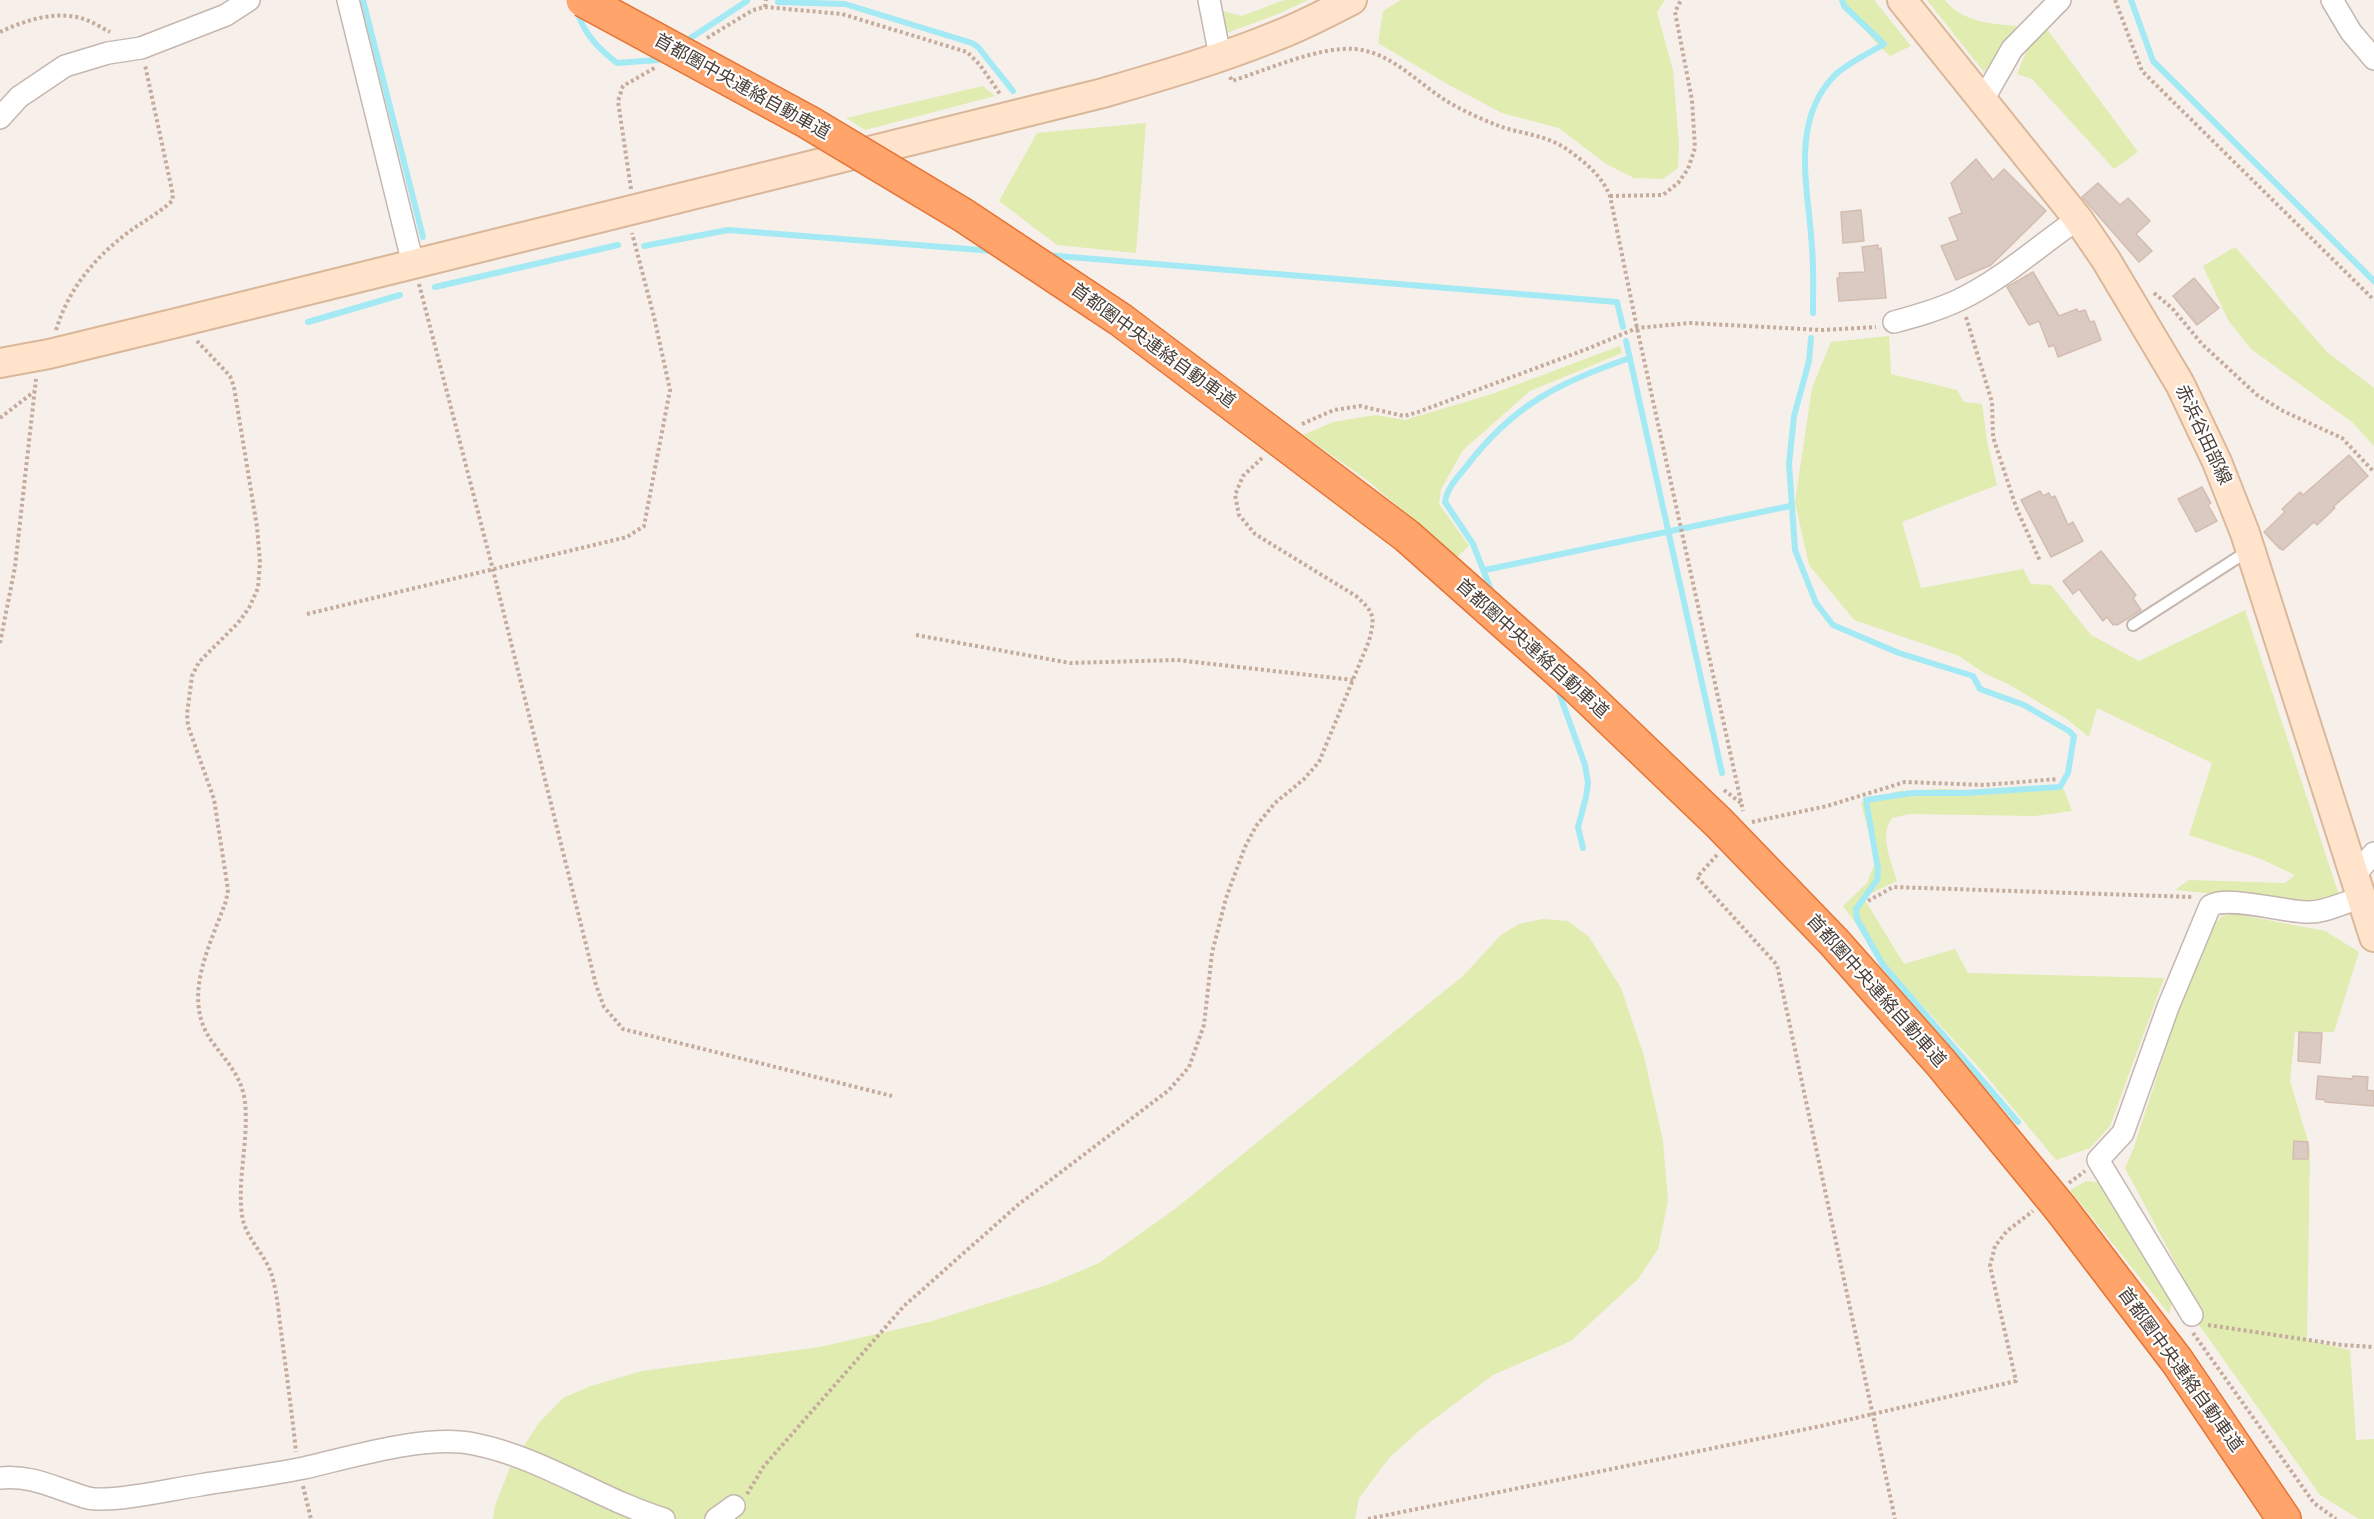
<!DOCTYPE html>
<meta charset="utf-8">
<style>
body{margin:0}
canvas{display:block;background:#f6efea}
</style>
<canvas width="2374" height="1519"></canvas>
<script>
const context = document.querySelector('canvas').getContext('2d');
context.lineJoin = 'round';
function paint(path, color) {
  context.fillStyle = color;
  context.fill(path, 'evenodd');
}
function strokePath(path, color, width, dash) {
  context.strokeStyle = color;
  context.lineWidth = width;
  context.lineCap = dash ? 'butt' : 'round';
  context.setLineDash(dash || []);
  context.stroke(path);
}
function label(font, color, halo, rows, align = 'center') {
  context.font = font + ' "IBM Plex Sans","Noto Sans JP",sans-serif';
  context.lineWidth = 4.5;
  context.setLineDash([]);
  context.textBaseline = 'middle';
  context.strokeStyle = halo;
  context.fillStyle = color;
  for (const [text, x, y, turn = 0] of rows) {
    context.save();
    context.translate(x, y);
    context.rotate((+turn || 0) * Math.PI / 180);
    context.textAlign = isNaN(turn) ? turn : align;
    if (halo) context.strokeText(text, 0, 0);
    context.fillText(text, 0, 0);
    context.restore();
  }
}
paint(new Path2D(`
 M1284,0H1308L1278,14L1224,34L1222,11L1242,16Z
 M1401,0H1665L1657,12L1673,70L1679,145L1678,168L1663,179L1634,178L1606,164L1559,128L1502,113L1449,85L1378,43L1383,11Z
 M1840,0H1874L1911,46L1890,56L1877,44Z
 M1927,0H1945C1961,22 1993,24 2017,26L1984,72Z
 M2046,28L2138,152L2114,169L2032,79L2017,74L2029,45Z
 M983,86L995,96L865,130L846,118Z
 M1146,123L1136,253L1057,245L999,201L1037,133Z
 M2235,247L2327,352L2374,388V446L2352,422L2251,349L2228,320L2203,266Z
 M1889,336L1891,374L1957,390L1964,402L1982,404L1987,441L1997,485L1902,522L1921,588L2023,569L2031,584L2051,585L2091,635L2139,661L2245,610L2339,895L2311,904L2175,890L2189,880L2285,883L2295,875L2261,859L2189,835L2212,763L2097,708L2089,737L2067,719L2008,684L1984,673L1959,656L1854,620L1809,565L1795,502L1812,388L1831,342Z
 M1620,346L1622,353L1530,391L1463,450L1441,489L1439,504L1469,546L1457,557L1367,480L1303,435L1333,422L1376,415L1405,420L1492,394Z
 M2062,785L2072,811L2035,816L1909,814L1892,818C1879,837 1891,860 1897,881L1863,897L1904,964L1955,949L1968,973L2164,978L2110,1126L2090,1148L2056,1160L1983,1072L1889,969L1843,906L1867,883L1876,860L1861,803L1899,791L1940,789L1999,791Z
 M2236,914L2325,931L2359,952L2334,1032H2295L2290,1081L2310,1148L2307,1340L2350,1350L2356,1440L2374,1439V1519H2359L2320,1495L2192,1315L2204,1317L2125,1168L2134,1147L2187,983L2208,931L2222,916Z
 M1543,919L1568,921L1589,937L1621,988L1644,1056L1663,1141L1668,1201L1658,1249L1638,1279L1571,1341L1493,1375L1421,1429L1389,1458L1359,1498L1355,1519H493L495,1506L511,1465L539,1423L563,1398L591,1386L642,1371L820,1347L929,1322L1050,1284L1099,1263L1175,1209L1463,976L1501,935L1519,924Z
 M2086,1181L2102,1183L2173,1297L2169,1314L2070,1190Z`), '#e1ecb1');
strokePath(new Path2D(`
 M363,0L423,237
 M2131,0L2153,61L2374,281
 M778,2L845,4L972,43L978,47L1013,91
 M577,11C584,34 599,49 617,63L658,60L664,56
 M683,43L747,1
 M644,246L728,230L993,251
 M1046,255L1617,302L1623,327
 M435,287L618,245
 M1813,313C1813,291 1814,269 1812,248C1809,191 1789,123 1834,76C1847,63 1868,54 1884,44L1844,6L1842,0
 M308,322L400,295
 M1811,338L1809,361L1794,416L1789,464L1795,550L1816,603L1833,625L1899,653L1973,676L1980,689L2024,705L2069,731L2074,736L2068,773L2060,787L1964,793H1912L1866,800L1878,869L1877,880L1856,909L1857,919L1883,965L2018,1122
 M1626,341L1722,773
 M1485,570L1790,506
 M1493,595L1473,544L1445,502C1447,488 1457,478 1466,467C1512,406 1559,382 1630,358
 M1557,687L1585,765L1588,783L1586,797L1578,827L1583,848`), '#a4eaf5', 6);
const building = new Path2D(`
 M1976,159L1993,180L2004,169L2046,211L1991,265L1956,280L1941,246L1958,240L1949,218L1962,213L1951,183Z
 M2098,183L2120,205L2128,198L2150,221L2136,234L2152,251L2139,262L2082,197Z
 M1861,210L1864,241L1843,243L1841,212Z
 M1878,245V249L1881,248L1886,298L1839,301L1837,278H1840L1839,273L1865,272L1862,247Z
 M2033,272L2059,316L2077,309L2078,312L2085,310L2090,322L2094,321L2101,340L2058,357L2054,345L2049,347L2039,321L2029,325L2007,287Z
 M2194,278L2219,308L2197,325L2173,296Z
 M2349,455L2368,476L2333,507L2335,508L2317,525L2314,522L2283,550L2279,548L2264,532L2285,512L2282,509L2300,492L2303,495Z
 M2202,487L2211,503L2208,505L2217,521L2196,532L2178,499Z
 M2040,491L2043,496L2049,493L2051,498L2055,496L2068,525L2073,522L2083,541L2051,557L2021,500Z
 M2101,551L2136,595L2133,598L2141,610L2117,625L2115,624L2113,625L2107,617L2103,621L2079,589L2073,594L2063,581Z
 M2299,1032L2322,1033L2320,1063L2298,1061Z
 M2318,1076L2352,1079L2353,1076L2368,1077L2367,1090L2374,1091V1106L2325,1102L2326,1100L2316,1099Z
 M2294,1141L2308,1142V1159H2293Z`);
paint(building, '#dbcac2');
strokePath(building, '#d3bdb1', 1.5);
const lane = new Path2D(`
 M2133,625L2248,551`);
const street = new Path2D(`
 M348,0L413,264
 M1209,0L1220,56
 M2332,0L2351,32L2374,59
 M1983,100L2012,49L2060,0
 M0,118L19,97L65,66L108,53L141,48L226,15L249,0
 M1894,322C1916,316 1938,310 1959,300C2003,279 2038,246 2078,219
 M2354,876L2374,853
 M2192,1315L2098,1160L2123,1133L2168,1007L2210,906C2228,895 2283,912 2307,912C2325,913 2344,902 2361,898
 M0,1478C31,1474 59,1490 88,1498C97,1500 110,1499 120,1498C147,1495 174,1489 200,1485C235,1479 270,1475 304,1468C352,1457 426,1434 474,1444C541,1457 599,1499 664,1519
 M716,1519L734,1506`);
const secondary = new Path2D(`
 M1902,0L2078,219L2106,260L2180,384L2217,462L2245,533L2374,937
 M0,363L49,354L176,323L1103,93C1161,76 1220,59 1276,36C1302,26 1327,13 1352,0`);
const highway = new Path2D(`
 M2061,1209L2177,1361L2284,1519`);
strokePath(lane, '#c5b7af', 14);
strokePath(street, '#c5b7af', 24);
strokePath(secondary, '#dbb79a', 32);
strokePath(highway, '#e67333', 36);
strokePath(new Path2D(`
 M2115,0L2142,71L2374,300
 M765,7L766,0
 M0,32C26,20 56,10 84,19C93,22 102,28 110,32
 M707,38L753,10L765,7L842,14L967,52L980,65L1000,94
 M1230,77L1232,81C1266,70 1320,46 1355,49C1390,52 1417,82 1445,100C1461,110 1481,119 1499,126C1522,134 1547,135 1568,150C1586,163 1601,175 1610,196L1637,328L1743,811
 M631,189L618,101L623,86L656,67
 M1610,196L1663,195L1678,183L1688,169L1695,148L1692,100L1675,12L1681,0
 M419,284L493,570L596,985L604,1007L623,1029L892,1096
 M2154,293L2172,308L2202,344L2257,395L2283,411L2342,438L2374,472
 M1966,317L1992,402L1993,437L2016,507L2040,561
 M56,330C69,288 95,257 130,231C144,221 159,213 172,201L173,195L145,65
 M197,341L230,376L234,387L257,527L260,562L258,588L249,608L238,623L199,662L192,676L187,714L188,726L214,799L228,890L226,901C210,946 180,999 213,1043C227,1062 242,1077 245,1102C249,1140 237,1178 242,1215C245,1239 266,1254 272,1276C278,1296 279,1319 282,1339C287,1377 292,1414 296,1452
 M0,418L35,391
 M1302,424L1334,410L1360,406L1404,416L1418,412L1587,349L1637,328L1690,323L1822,330L1876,327
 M307,614L627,537L644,526L670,390L654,317L632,233
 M916,635L1070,663L1177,660L1353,680
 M0,643L15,567L36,379
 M1724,790L1741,803
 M1752,822L1827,806L1905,782L1985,785L2057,779
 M1717,855L1697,877L1777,965L1895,1519
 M1868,901L1893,887L2193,897
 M2069,1183L2085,1171
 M2208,1325L2342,1345L2374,1347
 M2193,1333L2314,1503L2336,1519
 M303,1486L311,1519
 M747,1494L764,1466L904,1306L1019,1204L1169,1090L1189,1067L1204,1025L1212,953L1226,898L1245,847L1256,826L1275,803L1304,779L1319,762L1369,641C1375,617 1375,613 1356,596L1255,534L1239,515L1235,495L1243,476L1262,458
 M1368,1519L1821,1426L2016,1381L1990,1266L1995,1246L2007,1231L2033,1211`), '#c5ab9c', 4, [3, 3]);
strokePath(lane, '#fff', 10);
strokePath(street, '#fff', 21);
strokePath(secondary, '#ffe4cb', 28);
strokePath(highway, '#ffa56c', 33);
const highwayBridge = new Path2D(`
 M583,0L808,122L963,215L1121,320L1407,536L1577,687L1719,823L1834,942L1941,1063L2061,1209`);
strokePath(highwayBridge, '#e67333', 36, []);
strokePath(highwayBridge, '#ffa56c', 33);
label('18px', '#4a3e37', '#fff', [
 ["首都圏中央連絡自動車道",742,87,29],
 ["首都圏中央連絡自動車道",1153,346,36],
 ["赤浜谷田部線",2203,435,65],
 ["首都圏中央連絡自動車道",1532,649,42],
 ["首都圏中央連絡自動車道",1876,991,48],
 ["首都圏中央連絡自動車道",2180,1370,54]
]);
</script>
